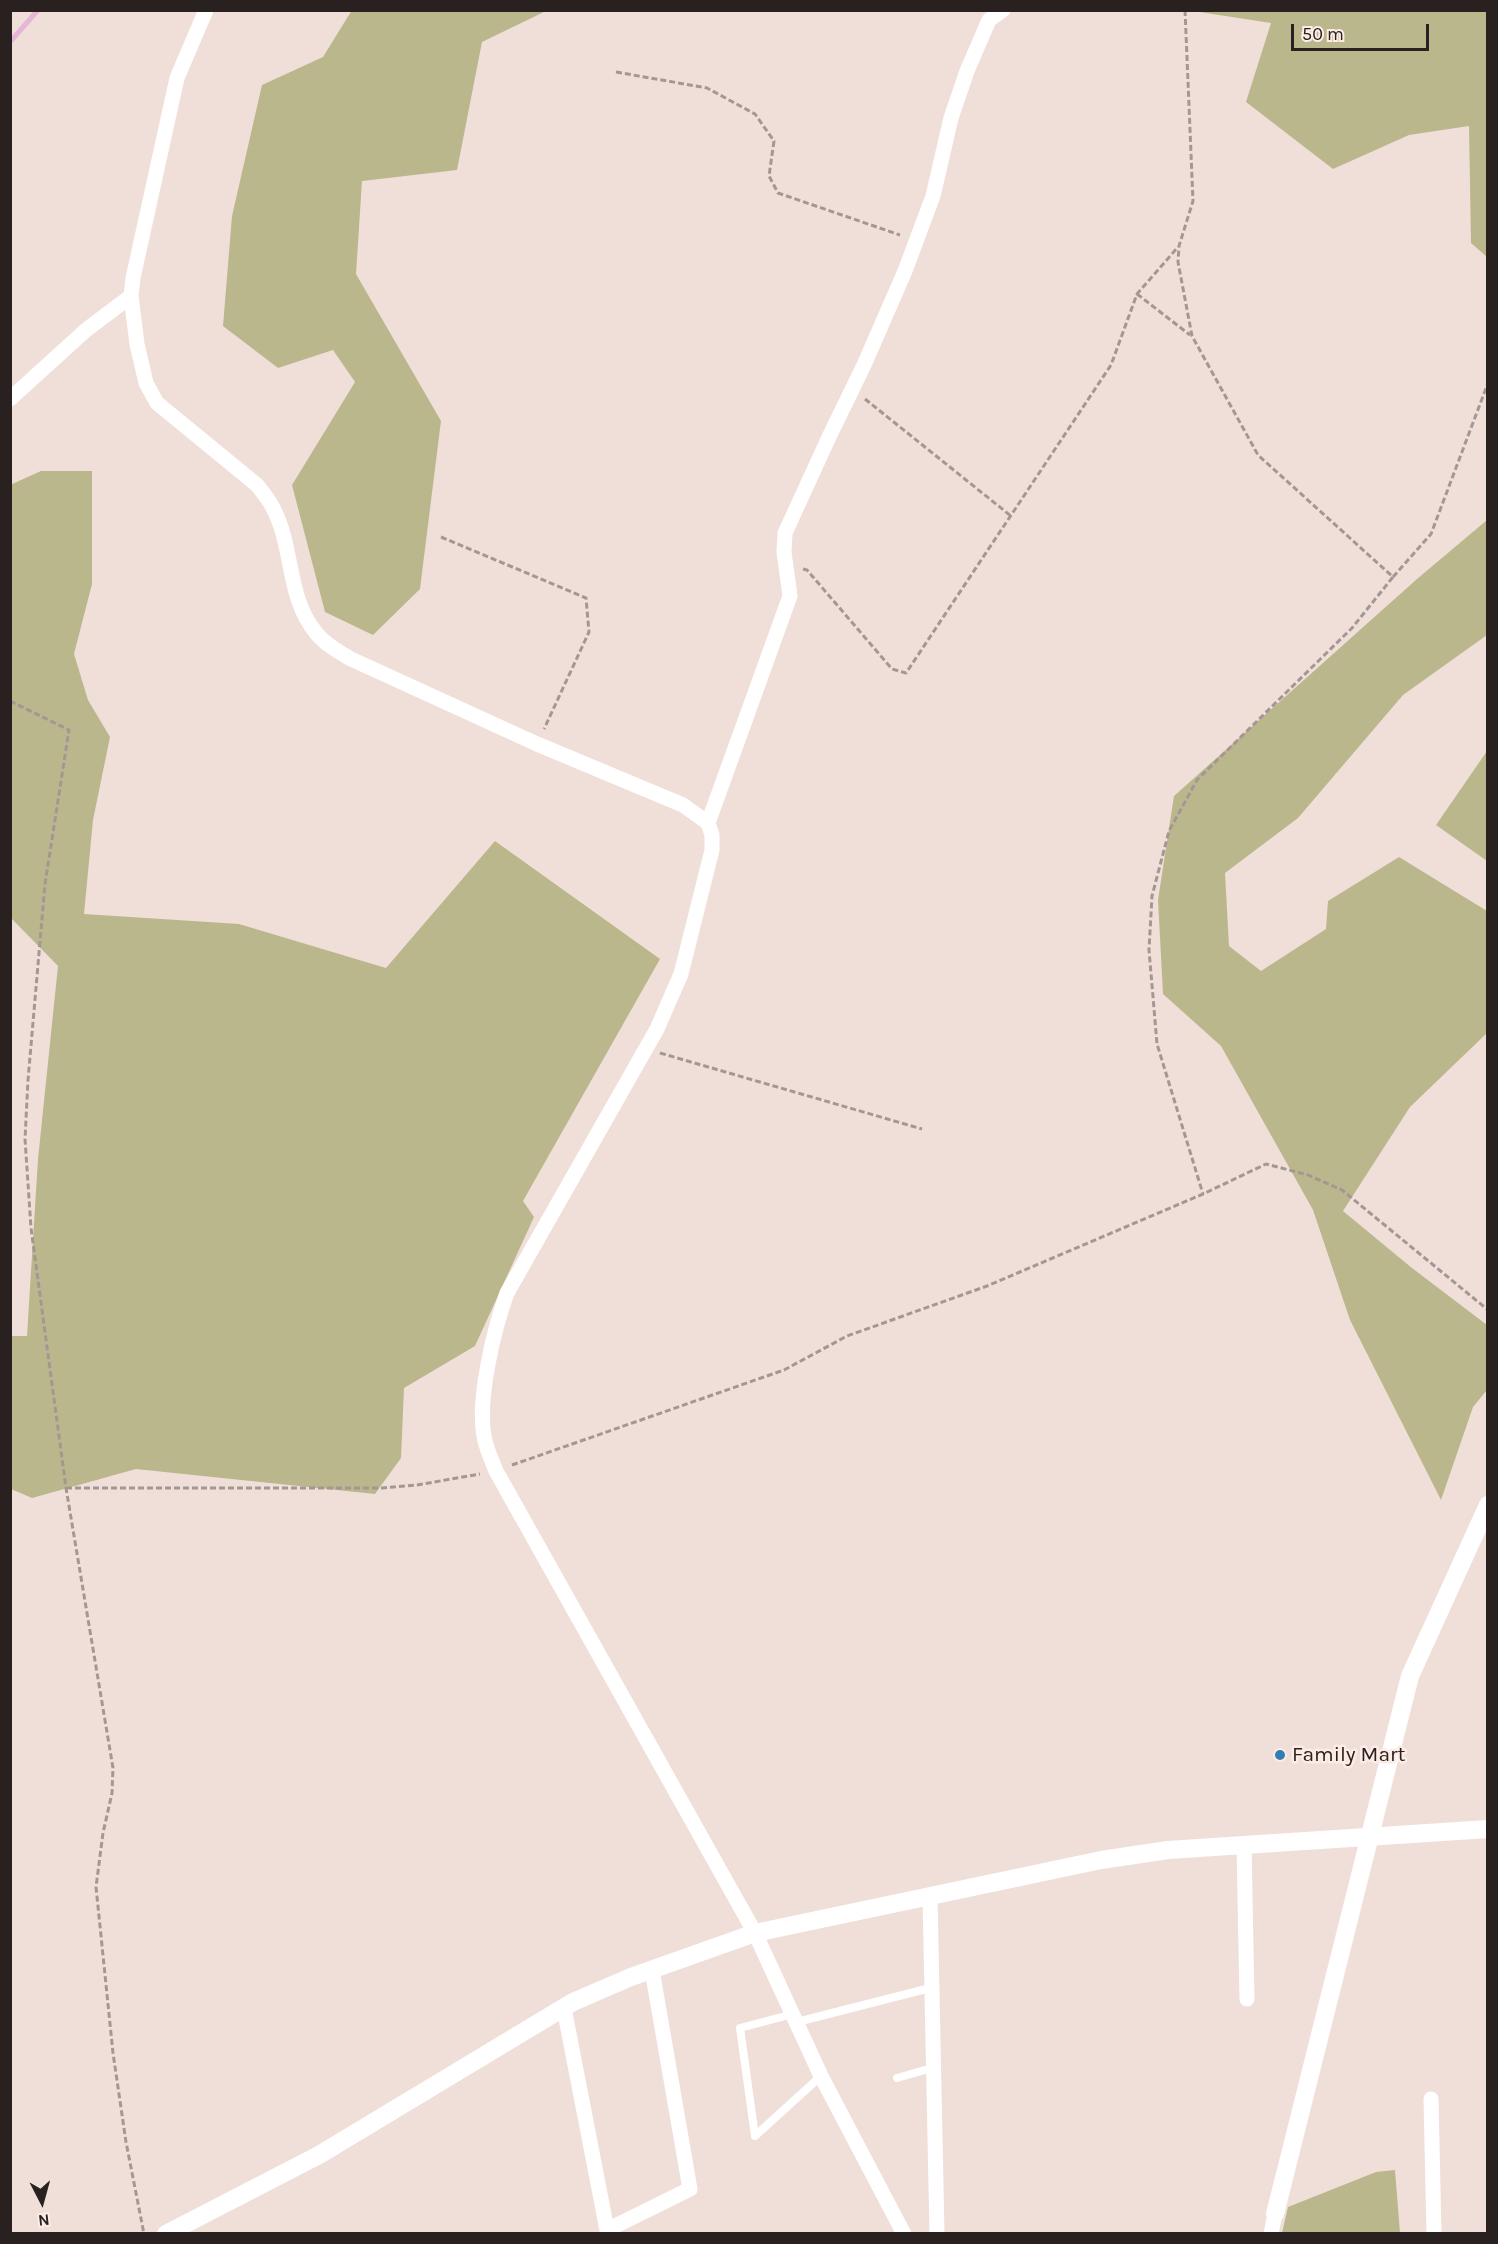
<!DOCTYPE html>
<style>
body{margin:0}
#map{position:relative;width:1498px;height:2244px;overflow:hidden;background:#f0dfd9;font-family:Karla,sans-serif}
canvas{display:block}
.frame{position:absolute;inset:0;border:12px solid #28211f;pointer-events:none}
.north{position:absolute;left:12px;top:2172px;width:60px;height:60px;-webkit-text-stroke:4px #fdece6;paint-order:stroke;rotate:174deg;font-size:16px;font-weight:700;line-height:24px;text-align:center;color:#28211f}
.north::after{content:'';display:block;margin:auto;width:21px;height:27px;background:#28211f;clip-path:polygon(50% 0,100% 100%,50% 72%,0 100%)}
.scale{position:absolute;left:1291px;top:24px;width:138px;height:27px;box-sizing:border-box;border:3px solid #28211f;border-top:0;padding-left:8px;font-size:18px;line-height:21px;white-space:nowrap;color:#28211f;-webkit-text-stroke:4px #fdece6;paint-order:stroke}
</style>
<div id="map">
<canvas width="1498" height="2244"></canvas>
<div class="frame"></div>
<div class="north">N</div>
<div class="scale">50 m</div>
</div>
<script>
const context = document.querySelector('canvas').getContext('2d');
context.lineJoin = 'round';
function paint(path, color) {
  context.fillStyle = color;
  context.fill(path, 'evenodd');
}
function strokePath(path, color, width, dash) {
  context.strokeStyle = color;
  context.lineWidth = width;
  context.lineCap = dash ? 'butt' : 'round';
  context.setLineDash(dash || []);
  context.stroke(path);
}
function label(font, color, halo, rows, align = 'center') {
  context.font = font + ' Karla,sans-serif';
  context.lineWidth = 5;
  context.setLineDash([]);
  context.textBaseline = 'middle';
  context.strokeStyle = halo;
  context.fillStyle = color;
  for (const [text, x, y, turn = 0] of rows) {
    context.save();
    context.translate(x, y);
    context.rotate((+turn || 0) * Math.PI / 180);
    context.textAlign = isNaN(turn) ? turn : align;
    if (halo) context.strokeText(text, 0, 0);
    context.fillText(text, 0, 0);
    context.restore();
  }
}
paint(new Path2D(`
 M352,10L546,11L482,42L457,170L362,181L356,274L441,421L420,589L373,635L325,612L292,485L355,382L333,350L278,368L223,326L232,216L262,85L323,57Z
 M1193,11H1487V257L1471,243L1469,126L1409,135L1333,169L1246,102L1271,23Z
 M41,471H92V584L74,654L88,700L110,737L93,820L84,914L239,924L386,968L495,841L660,959L523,1201L534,1217L475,1346L404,1388L401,1458L375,1494L136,1469L32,1498L11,1489V1336H27L38,1159L58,966L11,918L10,485Z
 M1487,520V635L1403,695L1298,818L1225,873L1229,946L1261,971L1326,929L1328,901L1399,857L1487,911V1033L1410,1107L1343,1211L1412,1268L1487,1325V1390L1473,1407L1441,1500L1350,1320L1313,1210L1221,1046L1163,994L1158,900L1174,796L1417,579Z
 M1487,751V861L1436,825Z
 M1395,2170L1400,2233H1282L1288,2207L1376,2172Z`), '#bbb78c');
strokePath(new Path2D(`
 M10,42L38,10`), '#e5b6d6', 5);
strokePath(new Path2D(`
 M1185,10L1193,201L1179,246L1178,262L1192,336L1258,455L1393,577L1352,628L1197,780L1169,831L1152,896L1149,950L1157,1044L1203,1194
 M616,72L707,88L755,114L774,141L769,176L778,193L900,235
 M1137,294L1190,335
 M865,399L1011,516
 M441,537L586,598L589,632L544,729
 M803,569L807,570L892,669L906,673L1111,365L1137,294L1178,247
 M1393,577L1431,534L1488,383
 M10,701L69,730L45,884L28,1080L25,1139L31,1228L66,1488L113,1768L112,1793L103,1833L96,1887L113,2053L126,2142L144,2234
 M660,1053L922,1129
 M512,1465L784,1370L847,1336L987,1286L1203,1194L1266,1164L1308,1175L1342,1190L1488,1310
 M66,1488H382L417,1485L480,1474`), '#a49793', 3, [6, 3]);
strokePath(new Path2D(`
 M793,2014L740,2028L755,2136L821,2076
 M797,2022L930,1988
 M897,2078L932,2068`), '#fff', 8);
strokePath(new Path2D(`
 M206,10L177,78L133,278L131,296L137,344L146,383L157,403L257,485C264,494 271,502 275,512C294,552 287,599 317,634C326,645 339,652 351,659L537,744L683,805L708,823L712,835V850L681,974L657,1029L507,1293C494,1329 477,1399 484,1436C486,1448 491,1459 496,1471L755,1933L821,2076L904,2234
 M10,399L86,330L131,296
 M708,823L790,596L784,552L785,533L829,437L864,365L905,271L933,196L951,118L967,71L989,20L1003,10
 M1244,1845L1247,1999
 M930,1896L937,2234
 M564,2008L607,2230L690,2189L652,1970
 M1431,2099L1434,2234
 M1271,2234L1275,2214`), '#fff', 15);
strokePath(new Path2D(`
 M1275,2214L1410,1676L1488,1505
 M166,2234L319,2155L573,2002L631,1977L755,1933L1101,1860L1168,1850L1488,1829`), '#fff', 18);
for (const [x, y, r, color] of [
 [1280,1755,6,"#357db1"]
]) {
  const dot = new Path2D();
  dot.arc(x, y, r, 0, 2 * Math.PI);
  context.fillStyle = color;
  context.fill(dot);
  strokePath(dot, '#fdece6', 2);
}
label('21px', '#28211f', '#fdece6', [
 ["Family Mart",1292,1755]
], 'left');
</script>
